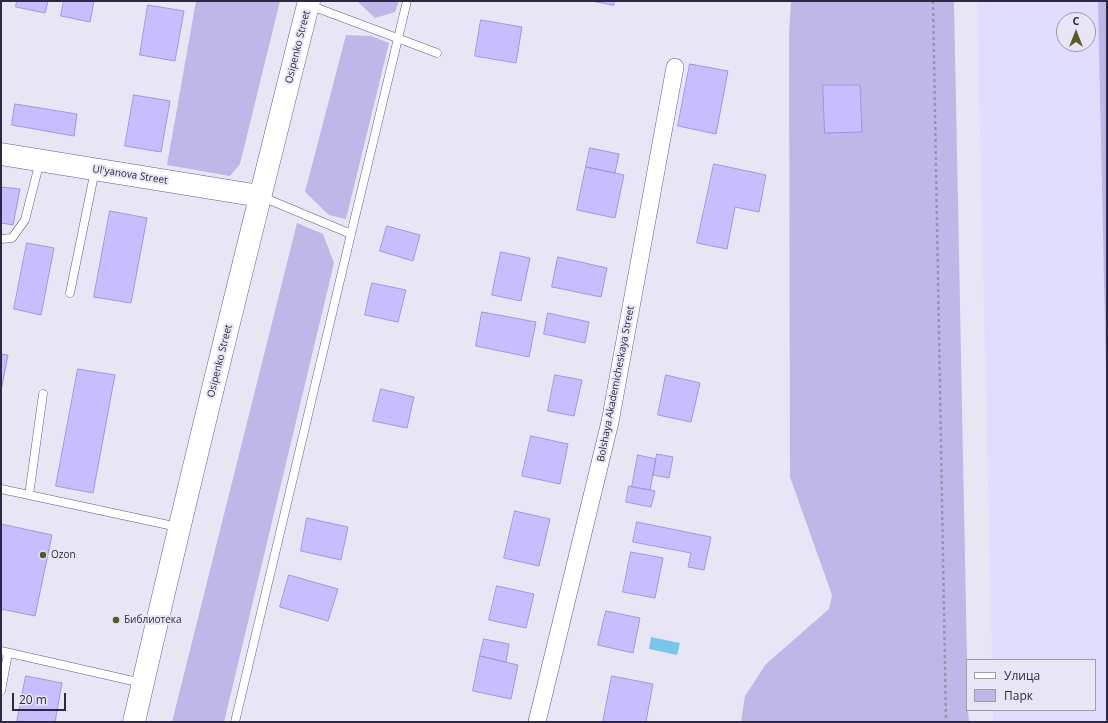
<!DOCTYPE html>
<meta charset="utf-8">
<style>
body{margin:0}
#map{position:relative;width:1108px;height:723px;overflow:hidden;background:#e8e6f5;font-family:"Open Sans",sans-serif}
canvas{display:block}
.frame{position:absolute;inset:0;border:2px solid #2d2845;pointer-events:none}
.legend{position:absolute;left:966px;top:659px;width:130px;height:52px;box-sizing:border-box;background:#e8e6f5;border:1px solid #9d9aaf;margin:0;padding:5px 7px;list-style:none;font-size:12px;color:#2d2845}
.legend li{display:flex;align-items:center;gap:8px;height:20px}
.legend b{width:20px;border:1px solid #9d9aaf}
.north{position:absolute;left:1056px;top:12px;width:40px;height:40px;box-sizing:border-box;background:#e8e6f5;border:1px solid #9d9aaf;border-radius:50%;rotate:0deg;font-size:11px;font-weight:700;line-height:16px;text-align:center;color:#2d2845}
.north::after{content:'';display:block;margin:auto;width:14px;height:18px;background:#585b28;clip-path:polygon(50% 0,100% 100%,50% 72%,0 100%)}
.scale{position:absolute;left:12px;top:693px;width:54px;height:18px;box-sizing:border-box;border:2px solid #2d2845;border-top:0;padding-left:5px;font-size:12px;line-height:14px;white-space:nowrap;color:#2d2845;-webkit-text-stroke:3px #e8e6f5;paint-order:stroke}
</style>
<div id="map">
<canvas width="1108" height="723"></canvas>
<div class="frame"></div>
<ul class="legend">
<li><b style="height:5px;background:#fff"></b>Улица</li>
<li><b style="height:11px;background:#beb7e8"></b>Парк</li>
</ul>
<div class="north">С</div>
<div class="scale">20 m</div>
</div>
<script>
const context = document.querySelector('canvas').getContext('2d');
context.lineJoin = 'round';
function paint(path, color) {
  context.fillStyle = color;
  context.fill(path, 'evenodd');
}
function strokePath(path, color, width, dash) {
  context.strokeStyle = color;
  context.lineWidth = width;
  context.lineCap = dash ? 'butt' : 'round';
  context.setLineDash(dash || []);
  context.stroke(path);
}
function label(font, color, halo, rows, align = 'center') {
  context.font = font + ' "Open Sans",sans-serif';
  context.lineWidth = 4;
  context.setLineDash([]);
  context.textBaseline = 'middle';
  context.strokeStyle = halo;
  context.fillStyle = color;
  for (const [text, x, y, turn = 0] of rows) {
    context.save();
    context.translate(x, y);
    context.rotate((+turn || 0) * Math.PI / 180);
    context.textAlign = isNaN(turn) ? turn : align;
    if (halo) context.strokeText(text, 0, 0);
    context.fillText(text, 0, 0);
    context.restore();
  }
}
paint(new Path2D(`
 M977,1H1107V722H993V710H1095V660H992ZM1064,20H1088V44H1064Z`), '#e1ddfe');
paint(new Path2D(`
 M196,1H280L240,164L230,176L167,165Z
 M357,1H399L395,12L375,18Z
 M791,1H954L967,660V710H968L969,722H741L745,696L766,664L829,609L832,595L790,477L789,33Z
 M1098,1H1107V423Z
 M346,35L371,36L389,43L346,219L329,215L305,192Z
 M297,223L323,234L334,263L224,722H172Z`), '#beb7e8');
paint(new Path2D(`
 M651,637L680,643L677,655L649,649Z`), '#7ac5ec');
const building = new Path2D(`
 M17,1H48L45,13L16,7Z
 M64,1H94L90,22L61,16Z
 M592,1H614V5Z
 M148,5L184,11L175,61L140,55Z
 M481,20L522,27L516,63L475,56Z
 M690,64L728,71L716,134L678,126Z
 M823,85H860L862,132L825,133Z
 M134,95L170,101L161,152L125,146Z
 M15,104L77,114L74,136L12,125Z
 M590,148L619,154L615,173L586,167Z
 M714,164L766,175L759,212L735,207L727,249L697,243Z
 M586,167L624,175L615,218L577,210Z
 M1,187L20,189L13,225L1,223Z
 M110,211L147,218L131,303L94,297Z
 M387,226L420,235L413,261L380,251Z
 M27,243L54,248L41,315L14,309Z
 M501,252L530,258L521,301L492,295Z
 M558,257L607,268L601,297L552,287Z
 M372,283L406,290L398,322L365,315Z
 M482,312L536,322L529,357L476,346Z
 M548,313L589,322L585,343L544,334Z
 M1,354L8,355L1,391Z
 M78,369L115,375L93,493L56,486Z
 M555,375L582,380L574,416L548,411Z
 M666,375L700,383L691,422L658,415Z
 M381,389L414,397L407,428L373,421Z
 M531,436L568,444L560,484L522,476Z
 M657,454L673,457L669,478L653,475Z
 M638,455L656,459L650,490L632,487Z
 M629,486L655,491L651,507L626,502Z
 M515,511L550,519L539,566L504,558Z
 M307,518L348,527L341,560L301,551Z
 M637,522L711,537L704,570L688,567L691,553L633,542Z
 M1,524L52,535L35,616L1,609Z
 M631,552L663,558L655,598L623,592Z
 M289,575L338,589L328,621L280,607Z
 M497,586L534,594L526,628L489,620Z
 M606,611L640,618L633,653L598,645Z
 M484,639L509,644L506,662L480,656Z
 M480,656L518,665L511,699L473,691Z
 M26,676L62,683L55,722H17Z
 M612,676L653,684L646,722H603Z`);
paint(building, '#c7bdff');
strokePath(building, '#a396de', 1);
const lane = new Path2D(`
 M309,5L437,53
 M351,234L407,1
 M1,239L12,238L25,220L40,161
 M70,293L95,170
 M1,489L178,527
 M29,495L43,394
 M1,651L142,683
 M1,691L8,653
 M235,722L351,234L260,196`);
const street = new Path2D(`
 M537,722L610,422L675,67`);
const secondary = new Path2D(`
 M1,154L260,196
 M134,722C189,481 249,241 309,1`);
strokePath(lane, '#635597', 9);
strokePath(street, '#635597', 18);
strokePath(secondary, '#635597', 23);
strokePath(new Path2D(`
 M933,1L946,722`), '#9995aa', 2.5, [3, 3]);
strokePath(lane, '#fff', 8);
strokePath(street, '#fff', 17);
strokePath(secondary, '#fff', 22);
for (const [x, y, r, color] of [
 [43,555,4,"#585b28"],
 [116,620,4,"#585b28"]
]) {
  const dot = new Path2D();
  dot.arc(x, y, r, 0, 2 * Math.PI);
  context.fillStyle = color;
  context.fill(dot);
  strokePath(dot, '#e8e6f5', 1.5);
}
label('10px', '#2d2845', '#e8e6f5', [
 ["Osipenko Street",298,47,-76],
 ["Ul'yanova Street",130,175,9],
 ["Osipenko Street",220,361,-76],
 ["Bolshaya Akademicheskaya Street",616,384,-79]
]);
label('10px', '#2d2845', '#e8e6f5', [
 ["Ozon",51,555],
 ["Библиотека",124,620]
], 'left');
</script>
